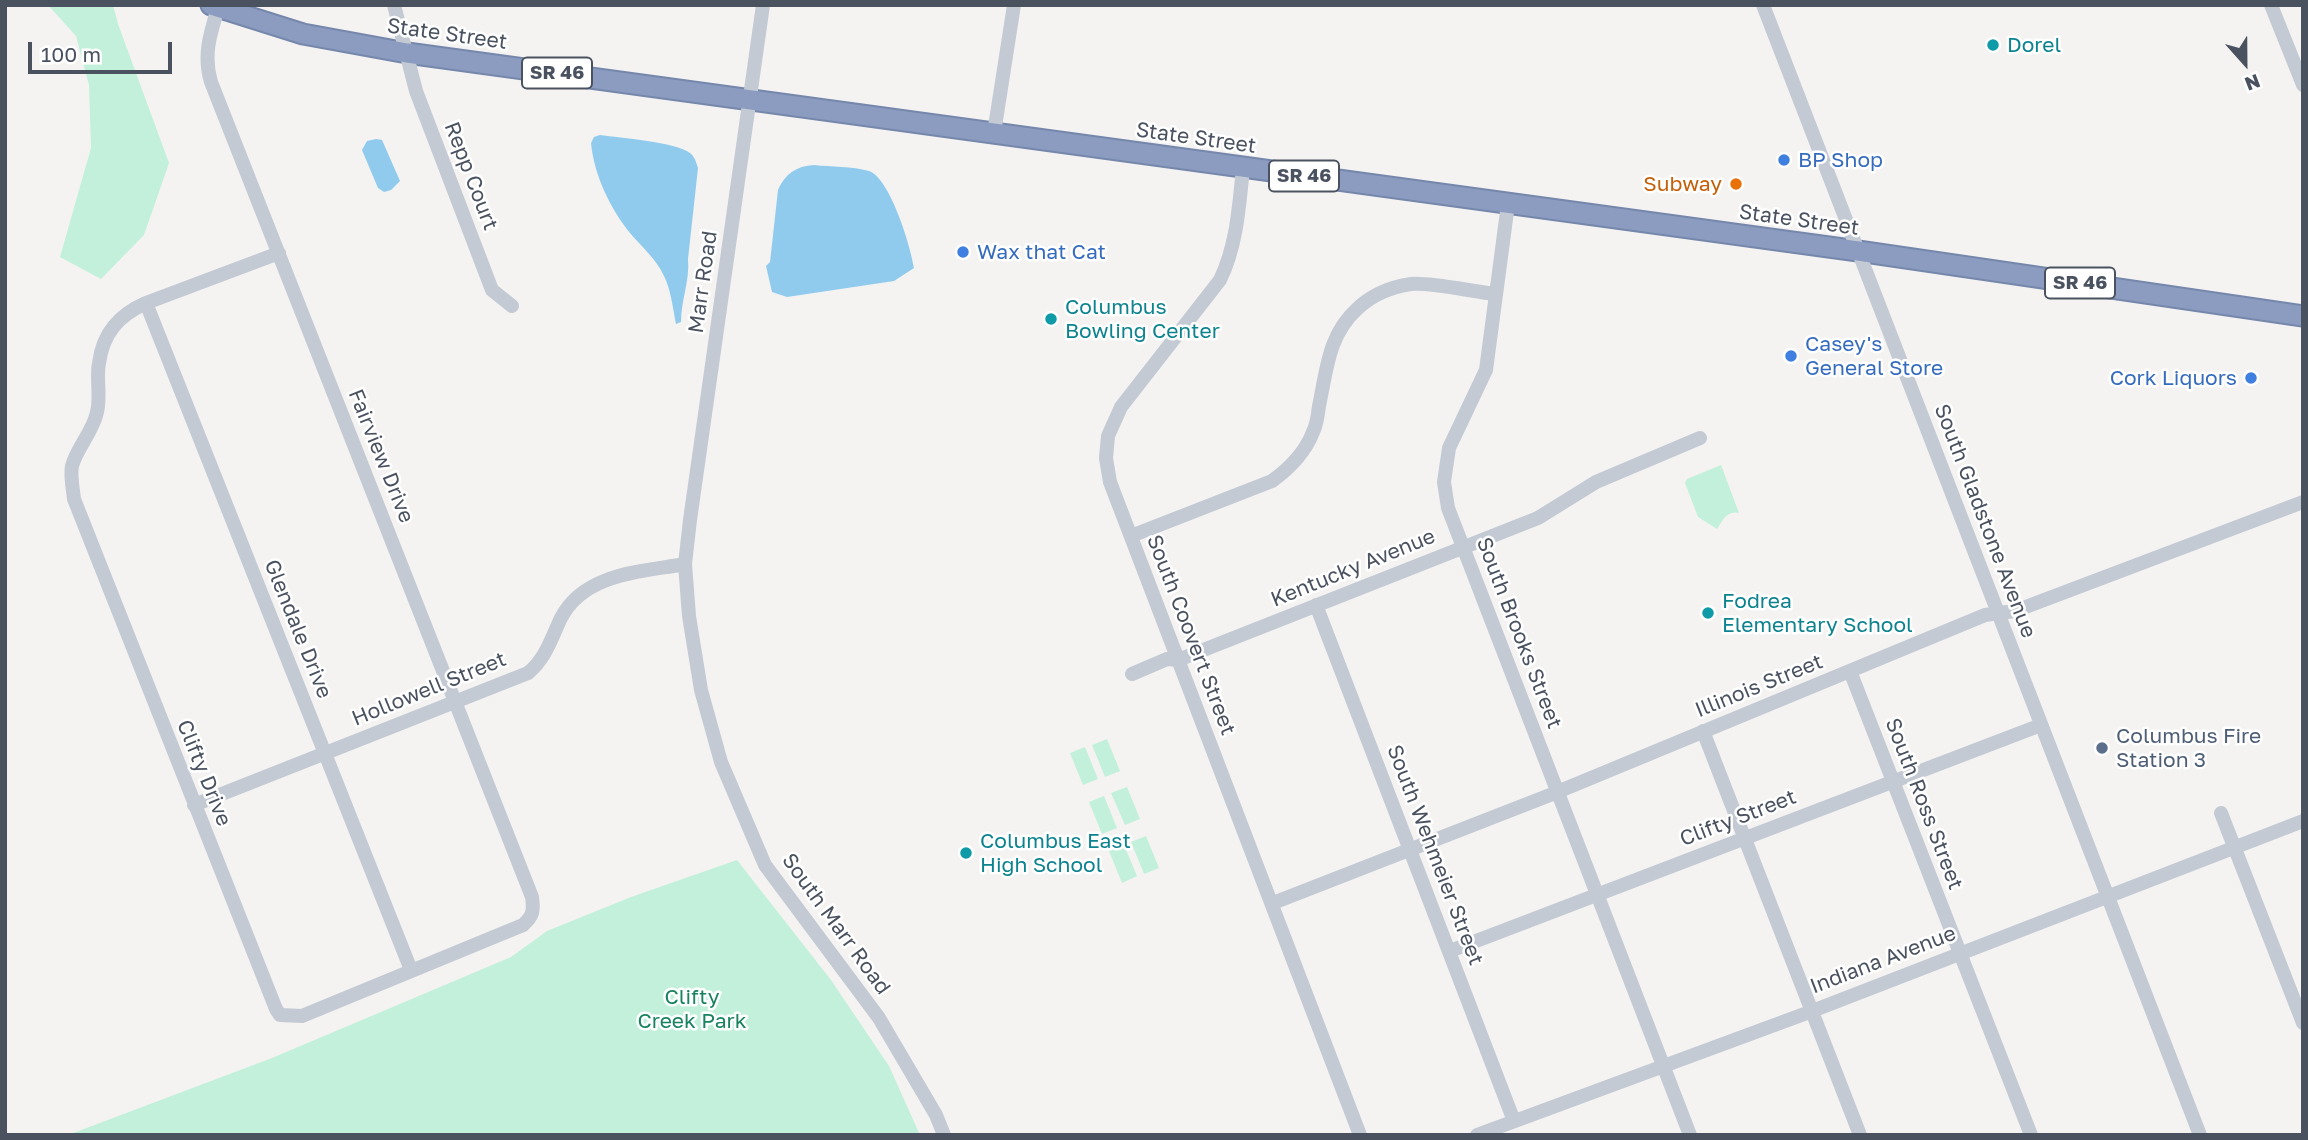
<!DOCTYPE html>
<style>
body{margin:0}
#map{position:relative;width:2308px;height:1140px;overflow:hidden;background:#f4f3f2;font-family:"Golos Text",sans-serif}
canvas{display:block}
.frame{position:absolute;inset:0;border:7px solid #4a5260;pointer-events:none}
.north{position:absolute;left:2210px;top:28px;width:70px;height:70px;-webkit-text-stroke:5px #fff;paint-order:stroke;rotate:159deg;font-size:19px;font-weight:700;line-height:28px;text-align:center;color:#4a5260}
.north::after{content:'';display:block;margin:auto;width:24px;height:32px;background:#4a5260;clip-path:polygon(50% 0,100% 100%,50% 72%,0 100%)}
.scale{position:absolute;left:28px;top:42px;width:144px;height:32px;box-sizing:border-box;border:4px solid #4a5260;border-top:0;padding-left:9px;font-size:21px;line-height:24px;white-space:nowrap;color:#4a5260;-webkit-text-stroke:5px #fff;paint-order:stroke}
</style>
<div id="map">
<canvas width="2308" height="1140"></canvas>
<div class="frame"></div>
<div class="north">N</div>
<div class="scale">100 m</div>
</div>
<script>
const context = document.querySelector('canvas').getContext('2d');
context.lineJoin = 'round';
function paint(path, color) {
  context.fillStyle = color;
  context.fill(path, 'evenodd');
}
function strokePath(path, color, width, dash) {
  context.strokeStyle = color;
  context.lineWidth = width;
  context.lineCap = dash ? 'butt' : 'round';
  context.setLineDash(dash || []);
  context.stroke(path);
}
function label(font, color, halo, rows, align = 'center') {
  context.font = font + ' "Golos Text",sans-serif';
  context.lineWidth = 5;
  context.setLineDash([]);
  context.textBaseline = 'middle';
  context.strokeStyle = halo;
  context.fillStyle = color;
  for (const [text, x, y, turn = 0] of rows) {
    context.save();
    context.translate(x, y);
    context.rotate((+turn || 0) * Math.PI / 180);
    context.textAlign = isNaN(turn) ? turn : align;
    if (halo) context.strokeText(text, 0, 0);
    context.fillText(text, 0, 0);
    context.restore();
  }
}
paint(new Path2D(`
 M48,5H113L118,24L169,163L144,235L101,279L60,257L91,148L89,85L76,36Z
 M1721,465L1739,513C1727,510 1723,520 1717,529L1698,517L1685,483L1687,479Z
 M1107,739L1120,771L1105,777L1092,745Z
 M1085,747L1098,779L1083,785L1070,753Z
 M1127,787L1140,819L1125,825L1111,793Z
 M1104,796L1117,828L1102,834L1089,802Z
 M1146,836L1159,868L1144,874L1131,842Z
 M1124,845L1137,876L1122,883L1109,851Z
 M737,860L831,980L889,1066L920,1135H68L272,1058L511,957L547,931L631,897Z`), '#c2f0db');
paint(new Path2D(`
 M600,135C620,138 676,142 690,153C695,157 696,162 698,168L688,259C690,281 681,300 681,322L676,324C673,309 671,290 664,276C656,259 642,247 630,233C610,208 594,175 591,143L594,137Z
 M376,139L382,140L400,181L391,190L384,192L378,188L362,150L367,141Z
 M814,165C831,167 852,166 869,171C890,178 911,247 914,268L894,281L787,297L772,292L766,266L770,262L778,190C785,174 796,166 814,165Z`), '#90cbed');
const highway = new Path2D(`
 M211,5L303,34L407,53L1858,251L2303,316`);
strokePath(highway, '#7687ac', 23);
strokePath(new Path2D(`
 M394,5L416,91L492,290L512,306
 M763,5L690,520L685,564L689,616L701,690L721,762L765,865L879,1018L936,1115L944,1135
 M1763,5L2200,1135
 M2271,5L2303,85
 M218,8C210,34 203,56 211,82C319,354 426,626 532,897C534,911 533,916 523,925L302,1016L280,1015L276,1009L74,499C73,489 70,475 72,466C77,447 93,432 97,412C101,396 96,379 99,363C103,333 119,315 146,303L279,253
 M994,133L1014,5
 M1243,168C1239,206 1237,245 1220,280L1121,407L1108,436L1106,458L1110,482L1360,1135
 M1508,204L1486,370L1449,448L1444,482L1448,508L1690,1135
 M146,303L411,970
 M1131,536L1272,481C1290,468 1305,453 1313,432C1317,424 1318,415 1319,406C1327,369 1328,335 1358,308C1372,295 1391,287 1411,284C1431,282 1474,292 1496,294
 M1316,605L1514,1121
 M1850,671L2031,1135
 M1132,674L1167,659L1178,660L1538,518L1596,482L1700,438
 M1703,731L1860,1135
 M194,805L528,673C546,658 551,639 561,618C584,573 641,572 685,564
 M2221,813L2303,1023
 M1273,903L1550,795L1985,615L2015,611L2303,502
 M1450,951L2041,725
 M1477,1135L1807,1013L2303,821`), '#c3cad3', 14);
strokePath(highway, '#8b9cc0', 19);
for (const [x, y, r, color] of [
 [1993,45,7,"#0f9aa8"],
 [1784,160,7,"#3f7fe0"],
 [1736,184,7,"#e8710a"],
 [963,252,7,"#3f7fe0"],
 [1051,319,7,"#0f9aa8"],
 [1791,356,7,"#3f7fe0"],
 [2251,378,7,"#3f7fe0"],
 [1708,613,7,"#0f9aa8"],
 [2102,748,7,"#5c6f8a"],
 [966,853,7,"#0f9aa8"]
]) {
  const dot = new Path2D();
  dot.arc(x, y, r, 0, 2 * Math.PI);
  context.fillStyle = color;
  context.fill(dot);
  strokePath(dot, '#fff', 2.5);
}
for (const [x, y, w] of [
 [557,73,70],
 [1304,176,70],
 [2080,283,70]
]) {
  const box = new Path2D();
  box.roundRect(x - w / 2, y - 15.5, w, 31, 5);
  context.fillStyle = '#fff';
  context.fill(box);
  strokePath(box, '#4a5260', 2);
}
label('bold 19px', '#4a5260', null, [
 ["SR 46",557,73],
 ["SR 46",1304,176],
 ["SR 46",2080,283]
]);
label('21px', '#4a5260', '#fff', [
 ["State Street",447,34,8],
 ["State Street",1196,138,8],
 ["Repp Court",471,176,69],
 ["State Street",1799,220,8],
 ["Marr Road",703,282,-82],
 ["Fairview Drive",381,456,68],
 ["South Gladstone Avenue",1985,521,69],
 ["Kentucky Avenue",1353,568,-22],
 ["Glendale Drive",298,629,68],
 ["South Brooks Street",1519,633,69],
 ["South Coovert Street",1191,635,69],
 ["Illinois Street",1759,686,-22],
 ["Hollowell Street",429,689,-22],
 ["Clifty Drive",204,773,68],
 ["South Ross Street",1924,804,69],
 ["Clifty Street",1738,818,-21],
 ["South Wehmeier Street",1435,855,69],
 ["South Marr Road",836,924,54],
 ["Indiana Avenue",1883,960,-21]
]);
label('21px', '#0d838f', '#fff', [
 ["Dorel",2007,45],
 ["Columbus",1065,307],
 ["Bowling Center",1065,331],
 ["Fodrea",1722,601],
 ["Elementary School",1722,625],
 ["Columbus East",980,841],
 ["High School",980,865]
], 'left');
label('21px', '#366cbe', '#fff', [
 ["BP Shop",1798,160],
 ["Wax that Cat",977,252],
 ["Casey's",1805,344],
 ["General Store",1805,368],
 ["Cork Liquors",2237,378,"right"]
], 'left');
label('21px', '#c56008', '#fff', [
 ["Subway",1722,184]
], 'right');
label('21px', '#4e5e75', '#fff', [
 ["Columbus Fire",2116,736],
 ["Station 3",2116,760]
], 'left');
label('21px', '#18835f', '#fff', [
 ["Clifty",692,997],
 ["Creek Park",692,1021]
]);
</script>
